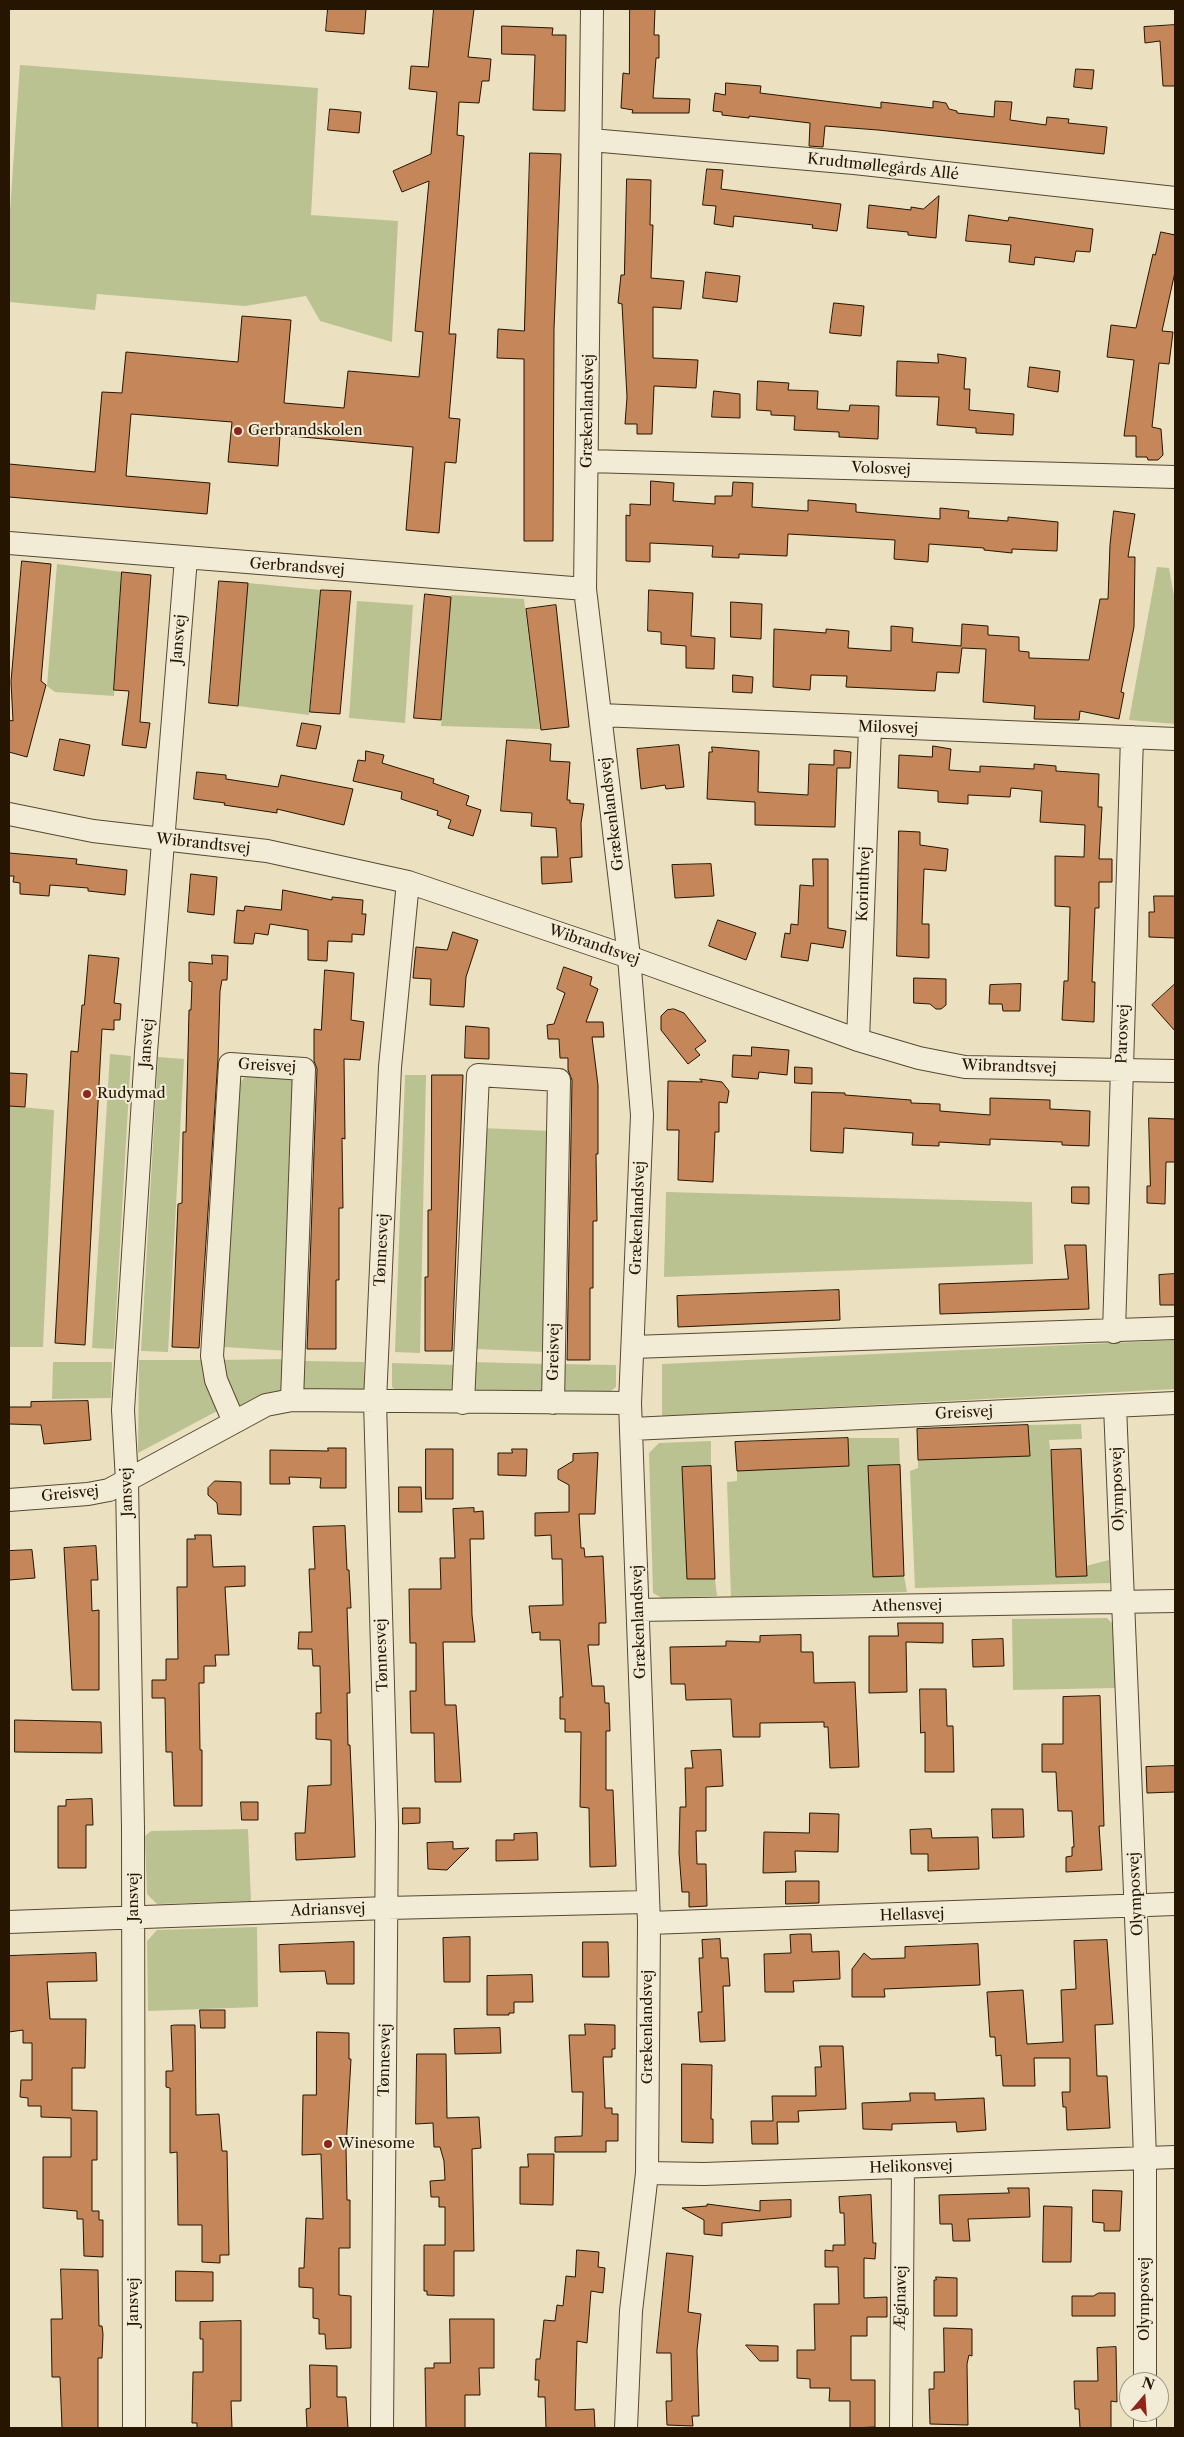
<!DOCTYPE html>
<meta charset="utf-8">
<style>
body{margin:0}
#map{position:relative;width:1184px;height:2437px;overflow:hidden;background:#ebe1c1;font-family:"Libre Caslon Text",serif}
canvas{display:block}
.frame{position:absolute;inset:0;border:10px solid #261500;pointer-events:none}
.north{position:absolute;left:1119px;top:2372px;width:50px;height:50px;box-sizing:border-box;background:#f2ecd7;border:1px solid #a09681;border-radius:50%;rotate:18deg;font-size:14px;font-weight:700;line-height:20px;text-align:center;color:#261500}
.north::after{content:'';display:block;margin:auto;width:18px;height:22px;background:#8f2418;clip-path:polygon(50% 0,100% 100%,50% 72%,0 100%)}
</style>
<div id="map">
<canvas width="1184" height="2437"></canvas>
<div class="frame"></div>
<div class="north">N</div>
</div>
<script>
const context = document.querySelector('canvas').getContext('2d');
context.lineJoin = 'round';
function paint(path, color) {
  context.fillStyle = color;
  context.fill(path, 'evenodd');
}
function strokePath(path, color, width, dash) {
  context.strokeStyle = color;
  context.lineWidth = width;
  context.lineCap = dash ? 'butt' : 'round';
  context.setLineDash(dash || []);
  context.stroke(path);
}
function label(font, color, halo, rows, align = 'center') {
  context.font = font + ' "Libre Caslon Text",serif';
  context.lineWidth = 4;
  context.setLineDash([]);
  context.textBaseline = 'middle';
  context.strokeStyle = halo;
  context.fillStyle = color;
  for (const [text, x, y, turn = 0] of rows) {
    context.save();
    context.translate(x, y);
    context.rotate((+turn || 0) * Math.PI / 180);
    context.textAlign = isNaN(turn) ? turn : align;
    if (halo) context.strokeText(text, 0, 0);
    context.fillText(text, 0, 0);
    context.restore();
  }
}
paint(new Path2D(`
 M20,65L318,88L311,215L398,221L392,342L320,321L306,296L245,306L97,294L95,310L9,302V226Z
 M57,564L122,572L114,696L55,692L47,686Z
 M1157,567L1169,568L1175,602V724L1129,720Z
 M248,583L321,590L309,715L238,706Z
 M451,595L524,599L540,729L441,726Z
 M357,601L413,605L405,723L349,718Z
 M110,1054L131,1056L114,1349L92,1348Z
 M158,1057L184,1059L168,1352L141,1351Z
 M246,1075L295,1079L289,1351L223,1347L240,1083Z
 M405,1075H426L420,1353L395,1352Z
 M9,1106L54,1110L43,1347H9Z
 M482,1128L552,1131L544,1352L476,1349Z
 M666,1192L1032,1202L1033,1264L664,1277Z
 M1175,1340V1389L662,1416V1364Z
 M289,1359L284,1392L267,1393L236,1408L219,1360Z
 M139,1360H207L221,1409L138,1453Z
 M303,1361L364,1362V1388L357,1391L301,1390Z
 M53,1362H112L111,1398L52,1399Z
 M472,1362L548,1364L547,1393L471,1391Z
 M392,1363L458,1365V1391H397L392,1387Z
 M560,1364L616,1365V1387L608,1393L560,1392Z
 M1081,1424L1082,1439L1049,1440L1052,1465L1086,1566L1109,1560L1110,1583L915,1588L910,1471L918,1468V1460L1030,1455L1028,1425Z
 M848,1438H899L900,1465L868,1466L873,1577L904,1576L907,1592L731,1597L727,1482L737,1481V1471L849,1466Z
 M711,1441V1466L682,1467L687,1579H715L717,1596L662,1598L653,1593L649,1453L659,1443Z
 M1107,1618L1114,1625L1117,1688L1013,1690L1012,1619Z
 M248,1829L251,1901L157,1904L147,1894L145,1836L151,1831Z
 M257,1927L258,2007L148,2011L147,1941L157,1930Z`), '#bac291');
const building = new Path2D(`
 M328,9H366L364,34L326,31Z
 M434,9H474L468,57L491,59L489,81H482L479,103L459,102L457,135L464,136L449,334H456L449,418L460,419L456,463L445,462L439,533L406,530L413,447L280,435L278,466L228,462L232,422L131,414L126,476L210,483L207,514L9,497V464L95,472L102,392L122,393L126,352L238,362L242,316L291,320L284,403L344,408L348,371L419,377L423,332L415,331L429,181L402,192L393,171L431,154L437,92L409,89L411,66L428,67Z
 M630,9H655L654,35H659V58H656L653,98L690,99L689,113H632L633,110L621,108L623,73L629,74Z
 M1175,25V86H1163L1160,41L1145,43L1144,27Z
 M502,26L553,28L552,35H566L565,111L533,110L535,55L502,54Z
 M1076,69L1094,70L1092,89L1074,87Z
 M726,83L761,86L760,93L881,108V102L933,108V101L946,103L949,109L957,111V113L994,117L995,101L1012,102L1010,120L1046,125L1047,117L1069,119L1068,123L1107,127L1104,154L878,130L825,126L823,147L809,146L810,123L749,116V118L722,115V112L713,111L715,93L725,95Z
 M330,109L361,112L359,133L328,130Z
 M530,153L561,154L554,329L553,541H524V359L497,358L498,329L524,331Z
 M707,169L723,170L721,189L841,204L837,231L812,228L813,225L734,216L733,227L714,224L716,206L703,205Z
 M627,179L651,180L650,225H653L651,278L684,281L681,309L653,307V358L698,360L696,388L654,386L652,434H637V424H625L627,397L622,304L618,303L621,275H624Z
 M939,196L936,238L908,235V232L867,228L869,205L911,210V207L923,209Z
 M969,215L1008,221L1009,217L1093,229L1090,252L1076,251L1074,262L1035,257L1034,265L1009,262L1011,245L966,241Z
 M1161,232L1175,235V272L1162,331L1173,332L1169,364L1159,363L1152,427L1161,429L1163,455L1158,460H1148L1147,457H1136V436H1124L1134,360L1107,357L1111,325L1136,328L1153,254L1155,255Z
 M706,272L740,276L737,302L703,298Z
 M834,303L864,306L861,336L830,333Z
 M938,354L966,358L964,389H970L969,410L1014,414L1013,435L976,433V428L937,425L939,397L896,396L897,361L938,363Z
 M1030,367L1060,371L1058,392L1028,387Z
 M758,381L789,383L788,390L818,391L817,409L849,411L850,405L879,406L878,439L839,437V432L794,430L795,416L771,415V411L757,410Z
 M714,391L740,394V418L712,417Z
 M651,481L674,483L673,501L715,504V496H732L733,482L753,483L752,507L808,511V500L856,504V512L877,514L940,519V508L969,511L968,518L1008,521V517L1058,522L1057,551L1012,549V553L984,550V548L929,544L928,562L894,559L895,540L788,534L787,556L739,554V558L712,557L713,546L650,543V562L626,561V515L630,516V504L650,505Z
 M1114,511L1135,514L1128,557H1135L1134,627L1121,692L1124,693L1119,719L1080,711L1079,720L1034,719L1035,706L983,702L986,649L962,648L959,673L937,672L935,691L846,687L847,676L811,675L810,690L773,687L774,629L826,633V629L849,631L848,648L891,651V626L913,628L912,642L961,646L962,624L988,626V635L1019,637V651L1029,652V658L1089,660L1100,599H1108L1110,545Z
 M22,561L51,564L41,681L46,685L27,757L9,752V720L13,721L11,682Z
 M122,572L151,575L140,722L150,723L146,748L122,745L129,691L114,690Z
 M219,581L248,583L238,706L209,703Z
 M321,590L351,591L340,714L310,712Z
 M649,590L693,593L691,636L715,638L714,669L686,668V646L661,644V632L648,631Z
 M425,594L451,597L441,720L414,718Z
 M731,602L762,604L761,639L731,637Z
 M556,605L569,727L541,730L526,609Z
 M733,675L753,677L752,693L733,692Z
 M302,723L321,726L316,749L297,746Z
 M60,739L90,745L84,776L54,770Z
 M507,740L551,744L550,761L570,762L567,800H570V803L584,804L581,823L582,857L570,858L572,882L542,884L541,857H558L556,828L531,826L532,813L501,811Z
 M679,745L684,787L666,789L665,785L641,789L637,749Z
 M933,746L951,749L949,770L980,772V766L1034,769V764L1056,766V771L1099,774L1098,807H1102L1099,859H1112V882H1099V908H1095L1092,982H1095L1094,1022L1062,1020L1064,981H1068L1070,907L1055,906V856L1084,857L1085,825L1040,822L1042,791L1011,788L1010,797L968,795V804L938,802V791L898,788L899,755L932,757Z
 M712,747L759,751L758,792L808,795L809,764L834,765V750L851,752L850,768H837L835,827L755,825V802L707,799L709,752H712Z
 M366,751L384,755L382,763L434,779L433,783L469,796L466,805L481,810L473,836L448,828L451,820L437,815L438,811L401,799L402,792L353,781L358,760L365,761Z
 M197,772L226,775V779L278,787L281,775L353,789L344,825L277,809V813L224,805L225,803L194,799Z
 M899,831L920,832V845L948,849L946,871L924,869L922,924H929V958L897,956Z
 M9,853L77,859L76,864L127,870L125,895L88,891V888L50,885L49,896L20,894V883L13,882L14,876H9Z
 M813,859H828V928L846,931L843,948L811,943L808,961L781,957L785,933L790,934L791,924L798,925L800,885L813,886Z
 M711,864L714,896L675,898L672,865Z
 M191,874L217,877L214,915L188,912Z
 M283,890L332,900V897L363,900L362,914H366L364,935L352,934V942L328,941L327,961L308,960V930L270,924L268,935L255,933L253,944L234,943L237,910L244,911L245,906L281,910Z
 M1154,896H1175V938L1149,937V912H1154Z
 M718,920L756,933L746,960L709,946Z
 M453,932L478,940L466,977L464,1007L430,1005L431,979L413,978L416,947L447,950Z
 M89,955L119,958L114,1003L121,1004L120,1020H114V1030L102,1029L85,1345L55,1343L71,1051L78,1052L82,1005H84Z
 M212,955L228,956L227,980H222L220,991L218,1059L199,1348L172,1347L178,1204L182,1203L183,1132H186L189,1010H191L192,982L189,981V962L212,964Z
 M564,967L592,977L590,985L598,989L586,1022H603L604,1037H592L598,1085V1154H596L597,1221H593V1288H590V1360H567L572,1080L568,1070V1058H560L559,1039H548L547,1025L554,1024L565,993L557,989Z
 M325,970L354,973L351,1020L364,1022L360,1060L344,1059L345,1139L342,1138L343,1208H339V1280H336V1349H307L317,1069L314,1061V1029L321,1030Z
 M914,978L946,979V1005L941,1009H936L930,1004L914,1003Z
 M1021,984L1020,1011H1003L1002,1004H989L990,985Z
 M1175,984V1031L1152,1005Z
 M674,1009L684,1013L706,1041L695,1049L700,1055L688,1064L661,1030V1016L667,1010Z
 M466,1026L489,1028V1059L465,1058Z
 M752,1047L789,1050L787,1075L759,1072L758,1079L732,1077L733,1055L751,1056Z
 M795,1067L812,1068V1084L795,1083Z
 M9,1073L27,1074L25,1107L9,1106Z
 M432,1075H463L452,1351H425V1277H428V1210H431Z
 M700,1079L722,1082L729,1091L727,1103L719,1102V1132H715L713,1182L678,1180L679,1130H667L668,1081L702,1082Z
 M812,1092L845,1093V1095L911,1100V1103L940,1104V1111L990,1115V1098L1050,1100V1109L1090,1111L1089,1146L1062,1145V1142L990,1139V1145L939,1142V1146L912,1145L913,1133L844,1128L843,1153L811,1151Z
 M1149,1118L1175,1119V1162H1166L1165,1204L1147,1203V1186H1150Z
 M1072,1187H1089V1204L1072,1203Z
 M1065,1245H1086L1089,1309L940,1314L939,1284L1068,1279Z
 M1175,1274V1305H1160L1159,1275Z
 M839,1290L840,1320L678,1327L677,1296Z
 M88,1401L91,1440L44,1444L41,1425L9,1424V1407H31V1402Z
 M1028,1425L1030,1456L918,1460L917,1429Z
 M848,1438L849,1466L737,1471L735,1442Z
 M328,1448H346V1488H320L321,1478L289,1477L290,1484H270V1450L328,1451Z
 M426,1449H453V1499H426Z
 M512,1449H527L526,1476L498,1475V1453H512Z
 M1081,1449L1087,1576L1056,1577L1051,1450Z
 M598,1453L595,1514H579L581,1548H584L585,1557L603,1556L606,1623H599V1645H588L592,1686H604L605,1703H609L610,1731H606V1790H613L616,1866L590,1867L589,1808L580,1807L581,1732H565V1719H560V1697H563L560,1640H540V1632L532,1633L529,1606L563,1605L562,1559H552L551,1535L535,1536V1513L569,1512V1485L558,1479V1470L573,1461V1454Z
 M900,1465L904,1576L873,1577L868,1466Z
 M711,1466L715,1579H687L682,1467Z
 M215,1481L241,1482V1515L218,1514L217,1503L208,1495V1488Z
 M399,1487H421L422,1512H399Z
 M474,1508V1512L483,1511L484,1539H470L472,1615L475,1642H443L445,1705H456L461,1782H435L434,1733H411L410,1691H416V1643H410L409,1589H441L440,1558H455L453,1509Z
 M345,1526L347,1570H349L351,1608H347L350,1693H347L348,1745H350L355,1857L296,1860L295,1833H305L308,1786L331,1785V1740L316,1739V1713H321L320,1666H313L312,1649H298L299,1632H312L309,1569H315L313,1527Z
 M195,1535H211L213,1567L245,1566V1586L225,1587L229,1655H215L216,1666H204V1683H199L200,1750H202V1806H174L172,1752H166L165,1698H152V1680H166V1659H178L177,1587H187V1539H195Z
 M96,1546L98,1580H91L92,1611L99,1610V1690H72L64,1548Z
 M32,1550L35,1578L9,1580V1551Z
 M898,1623H943V1643L906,1642L907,1692L869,1693V1636H898Z
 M801,1635V1652H813L814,1683L855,1682L859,1767L830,1768L828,1727H824V1722L760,1723V1737H733L731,1699L686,1700L685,1684H671L670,1647L726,1646V1641L760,1642V1636Z
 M1003,1639L1004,1666L973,1667L972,1640Z
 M920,1689H946L947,1726H953L954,1772H925V1732L921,1733Z
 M1100,1696L1104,1826H1099L1102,1870L1066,1872V1857L1072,1856V1847H1074L1072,1811H1058L1056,1772H1042V1744H1063V1697Z
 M15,1720L101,1722L102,1753L15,1752Z
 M721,1750L723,1786L706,1787V1831H696L697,1864H706L707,1906L689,1907V1892H682L679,1853L680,1807H686L685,1768H693L691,1751Z
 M1175,1766V1792L1147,1793L1146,1767Z
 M92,1799L93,1825H86V1868H58V1806H66V1800Z
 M241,1802H258V1820H242Z
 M403,1808H420V1823L403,1824Z
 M992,1809H1023L1024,1837L993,1838Z
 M810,1813L839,1814L838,1852L795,1851L796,1872L763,1873L764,1832L809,1833Z
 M931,1829L932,1838L978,1837L979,1869L928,1871V1854H911L910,1830Z
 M537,1833L538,1860L496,1861V1840H514V1834Z
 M453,1842V1849L469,1848L447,1870L428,1869L427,1843Z
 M786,1881H819V1903L786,1904Z
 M800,1934H811L812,1952L839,1951L840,1979L793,1981L794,1992H765L764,1954L791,1953L790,1935Z
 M470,1937V1982H444L443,1938Z
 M720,1939L721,1958H728L730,1986H723L725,2041L700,2042L698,2012H702L699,1958H703L702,1940Z
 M1107,1940L1113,2024L1095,2025L1097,2076H1107L1110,2128L1067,2130L1066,2107H1063L1062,2092H1070V2058H1034L1035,2086H1003L1001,2055L996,2056L995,2037H990L987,1992L1023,1990L1027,2044L1063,2042L1061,1990L1076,1989L1074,1941Z
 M354,1942V1984H327L325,1971L280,1972L279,1945Z
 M583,1942H608L609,1977H583Z
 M978,1944L980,1985L884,1989L885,1997H852V1969L864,1953L871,1959L905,1958V1947Z
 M96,1953L97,1981L47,1982L50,2019H86L85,2068H72V2110L97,2111V2160H92V2211H99V2220H103V2257L84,2256L83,2219H77V2211L43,2208V2157H71V2118L41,2117V2106H28V2098L20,2097L21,2080H32V2043H23V2030L9,2032V1956Z
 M532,1975L533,2002H514V2013H509V2015H487V1976Z
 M200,2010H225V2028H201Z
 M585,2024L615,2025V2049H612V2057H603L605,2108H612V2114H618V2141H606V2152H555V2137L582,2136L583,2092H572L569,2035H585Z
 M175,2025H195L196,2115L219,2114L222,2151H227L229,2255H220V2263L202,2262V2225H178L177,2152L170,2153V2088L166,2087V2071H173L171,2026Z
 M500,2028L501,2053L455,2054L454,2029Z
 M317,2032L349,2033V2059H351L346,2148L347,2200H350V2248H339V2295L351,2296V2348L326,2349L325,2334H319V2319L313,2318V2288L299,2287V2268H304L306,2218L323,2219L321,2154L302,2155L303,2095H316Z
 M820,2046H843L846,2109L798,2111L799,2122H777L778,2144H752L751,2121H773L772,2096H816L815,2067H821Z
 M417,2054H446L447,2118L479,2117L481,2148L472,2149L474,2251H454V2296L427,2295V2291H424V2245H445V2207H439V2197H431L430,2181L445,2180L444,2161L440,2147H434L433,2123L416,2124Z
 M682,2064L712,2065L711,2119H713V2143L682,2142Z
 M910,2093H935V2100L984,2098L986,2130L957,2132L956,2122L892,2124V2130L863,2129L862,2103L910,2101Z
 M528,2154H554L553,2205L520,2204V2167H528Z
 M1008,2188H1029L1030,2217L968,2219L970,2241H953L952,2224H940L939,2195L1009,2193Z
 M1093,2190L1122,2191L1120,2231H1104V2223L1093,2222Z
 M871,2195L873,2243H876L875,2259L864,2258V2298L887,2297V2317H867V2336H851V2380H875V2427L850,2428V2401H829L830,2388H810V2379L797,2378V2350H815L814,2304H839L838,2267H825V2250L833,2251V2245H845L844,2213H840L839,2197Z
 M791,2200V2217L722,2223V2236L704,2234V2220L682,2208L707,2206V2204L760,2211V2201Z
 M1044,2206L1072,2207L1071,2262H1043Z
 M577,2250L599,2252L598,2267L605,2268L603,2293L591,2291L587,2343L577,2341L575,2410L594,2409L595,2428H546L545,2397H538L539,2380H535L536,2359H540L544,2320L555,2321L557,2305L563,2306L566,2276L575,2277Z
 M667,2253L693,2256L688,2312L701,2314L697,2350L699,2416H692L693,2426L667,2425L666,2401H672L671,2353H657Z
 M61,2269L98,2270L99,2326H102L103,2334L102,2358H98V2428H62L60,2377H52L51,2319H62Z
 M176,2271L213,2272V2301H176Z
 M936,2277L957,2278V2316H934V2280H936Z
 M1099,2293H1115V2316H1072V2296H1093Z
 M450,2319H494V2368H479L480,2395H465V2428H426L425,2368H434V2363H450Z
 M241,2321V2401H231L232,2428H197V2423H192L193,2372H203V2339H200V2322Z
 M944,2328L972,2329V2356L969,2355L967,2364L968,2425L930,2424L929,2389H934V2372H944Z
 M746,2345L778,2346V2361H760Z
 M1116,2347L1117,2402L1111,2401V2428H1080L1079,2409H1075L1074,2381H1098L1097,2348Z
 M310,2365L337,2366V2397H346L348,2428H307L306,2409L310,2408Z`);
paint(building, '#c58659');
strokePath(building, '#261500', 1);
const street = new Path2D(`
 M592,9L585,589L629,957L642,1115L630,1403L649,1923L647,2173L631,2311L626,2428
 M591,140L854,163L1175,198
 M587,461L1175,477
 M9,543L585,589
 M600,715L1175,739
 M9,814L93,831L267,851L408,882L629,957L858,1040L919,1058L965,1067L1175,1071
 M858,1040L870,728
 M1114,1332L1132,737
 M633,1347L1175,1328
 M463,1403L478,1075L559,1080L553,1403
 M1115,1406L1141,2039L1145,2159V2382
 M234,1422L216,1380L212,1356L230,1064L304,1069L292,1400
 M632,1429L1175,1403
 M9,1500L88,1494L109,1490L266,1405L292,1400L630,1403
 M638,1610L1175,1601
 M9,1922L387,1908L647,1902
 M649,1923L1175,1904
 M647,2173L704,2174L1175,2157
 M134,2428L133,1828L127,1481L123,1410L146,1052L186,558
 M382,2428L387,1825L375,1401L390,1067L408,882
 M901,2428L903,2167
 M1145,2428V2412`);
strokePath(street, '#574830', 24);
strokePath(street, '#f2ecd7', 22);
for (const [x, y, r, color] of [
 [238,431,5,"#8f2418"],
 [87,1094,5,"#8f2418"],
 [328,2144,5,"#8f2418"]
]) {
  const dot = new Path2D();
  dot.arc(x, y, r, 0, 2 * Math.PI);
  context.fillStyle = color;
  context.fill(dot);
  strokePath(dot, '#f2ecd7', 2);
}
label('15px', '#261500', '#f2ecd7', [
 ["Krudtmøllegårds Allé",883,167,6],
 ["Grækenlandsvej",588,411,-89],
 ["Volosvej",881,469,2],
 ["Gerbrandsvej",297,567,4],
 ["Jansvej",179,639,-85],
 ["Milosvej",888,728,2],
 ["Grækenlandsvej",612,814,-97],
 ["Wibrandtsvej",203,844,6],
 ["Korinthvej",864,884,-88],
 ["Wibrandtsvej",594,945,19],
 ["Parosvej",1123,1034,-88],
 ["Jansvej",147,1043,-86],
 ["Greisvej",267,1066,3],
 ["Wibrandtsvej",1009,1067,2],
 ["Grækenlandsvej",638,1218,-88],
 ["Tønnesvej",382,1250,-87],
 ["Greisvej",554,1352,-89],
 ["Greisvej",964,1413,-3],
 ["Olymposvej",1118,1489,-92],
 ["Jansvej",127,1492,-92],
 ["Greisvej",70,1494,-6],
 ["Athensvej",907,1606,-1],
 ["Grækenlandsvej",639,1622,-92],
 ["Tønnesvej",382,1655,-92],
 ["Olymposvej",1136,1894,-93],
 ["Jansvej",134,1897,-90],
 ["Adriansvej",328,1910,-2],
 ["Hellasvej",912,1915,-2],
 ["Grækenlandsvej",648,2027,-90],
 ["Tønnesvej",385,2060,-89],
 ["Helikonsvej",911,2167,-2],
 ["Æginavej",901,2298,-89],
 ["Olymposvej",1145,2299,-90],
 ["Jansvej",134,2302,-90]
]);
label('15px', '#261500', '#f2ecd7', [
 ["Gerbrandskolen",248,431],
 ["Rudymad",97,1094],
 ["Winesome",338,2144]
], 'left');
</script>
